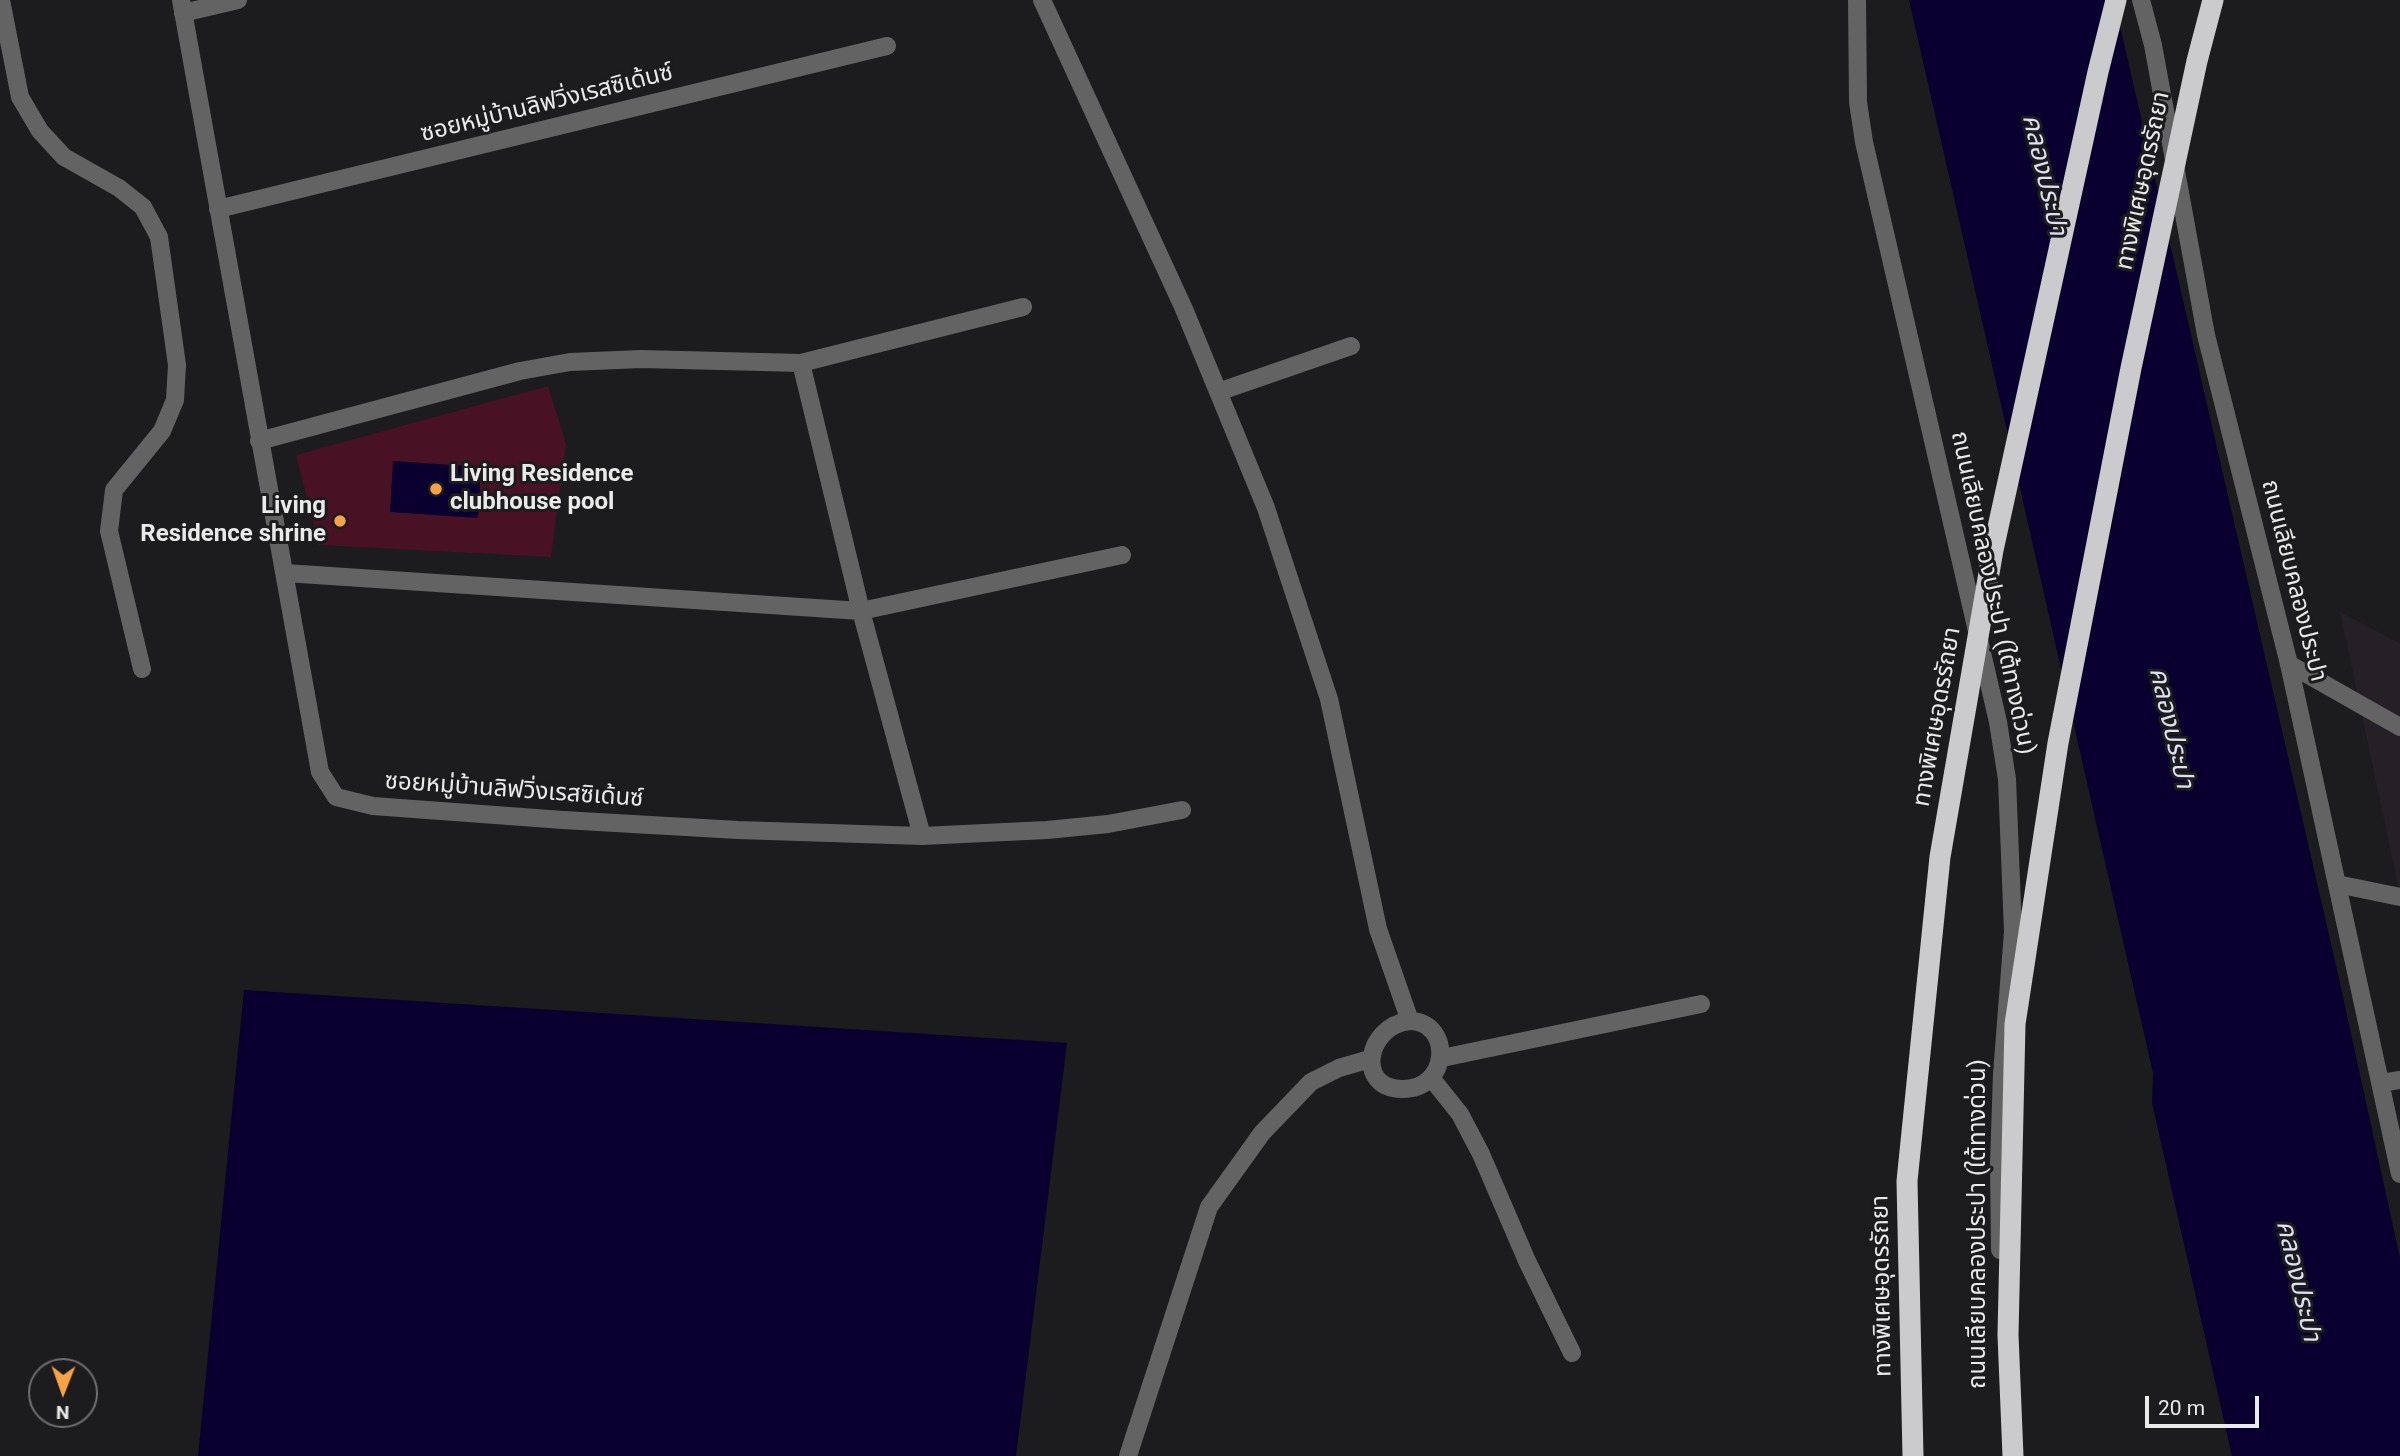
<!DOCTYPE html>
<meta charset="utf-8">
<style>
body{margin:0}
#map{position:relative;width:2400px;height:1456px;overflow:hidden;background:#1c1b1d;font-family:Roboto,sans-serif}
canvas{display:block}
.north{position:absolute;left:28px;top:1358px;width:70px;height:70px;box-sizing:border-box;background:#1c1b1d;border:2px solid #6f6e6f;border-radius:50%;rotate:181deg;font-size:19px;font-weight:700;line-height:28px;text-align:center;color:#ebeaeb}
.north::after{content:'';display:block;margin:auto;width:24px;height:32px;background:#f6a247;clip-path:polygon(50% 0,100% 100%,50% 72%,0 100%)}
.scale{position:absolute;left:2145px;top:1396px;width:114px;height:32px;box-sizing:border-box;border:4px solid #ebeaeb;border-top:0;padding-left:9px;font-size:21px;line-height:24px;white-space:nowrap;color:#ebeaeb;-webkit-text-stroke:5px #1c1b1d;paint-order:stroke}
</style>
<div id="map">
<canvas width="2400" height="1456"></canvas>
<div class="north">N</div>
<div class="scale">20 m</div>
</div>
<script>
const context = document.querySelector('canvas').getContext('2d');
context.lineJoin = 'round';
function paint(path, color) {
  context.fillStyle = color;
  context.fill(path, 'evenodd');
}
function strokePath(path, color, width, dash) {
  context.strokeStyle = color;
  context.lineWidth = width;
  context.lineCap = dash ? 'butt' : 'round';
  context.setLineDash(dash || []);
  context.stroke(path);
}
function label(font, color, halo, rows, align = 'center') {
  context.font = font + ' Roboto,"Noto Sans Thai",sans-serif';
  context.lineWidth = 6;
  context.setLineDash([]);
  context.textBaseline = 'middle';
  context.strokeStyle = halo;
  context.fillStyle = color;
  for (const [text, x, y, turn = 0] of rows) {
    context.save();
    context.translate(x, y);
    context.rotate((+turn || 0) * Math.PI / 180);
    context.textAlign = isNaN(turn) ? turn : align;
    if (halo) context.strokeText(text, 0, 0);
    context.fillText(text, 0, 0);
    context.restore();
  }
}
paint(new Path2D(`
 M2340,612L2400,643V895Z`), '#251f26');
paint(new Path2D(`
 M548,386L566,444L551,557L319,545L296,455Z`), '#491124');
paint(new Path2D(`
 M1909,0H2114L2338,974L2400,1258V1456H2232L2152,1103L2153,1073Z
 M393,461L481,467L478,518L390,512Z
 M244,990L1067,1043L1016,1456H198Z`), '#0a002f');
strokePath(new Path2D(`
 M1,0L20,97L40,131L64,157L119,188L143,207L159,237L177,365L175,400L162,431L114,490L109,531L142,669
 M1042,0L1184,309L1266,508L1329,699L1378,929L1410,1021
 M183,13L238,0
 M1218,392L1351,346
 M2337,884L2400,897
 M1410,1021C1453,1022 1450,1090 1402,1089C1355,1089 1366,1025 1410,1021Z
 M1442,1058L1701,1004
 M1432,1079L1460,1114L1481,1154L1527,1261L1572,1353
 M2381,1083L2400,1080
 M1128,1456L1209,1207L1262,1133L1311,1082L1339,1068L1370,1059`), '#646364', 18);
strokePath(new Path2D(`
 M181,0L320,772L336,797L373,806L563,820L738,830L922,836L1047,830L1108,824L1182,810
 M218,209L887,46
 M801,363L861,611L922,836
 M259,441L520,371L570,362L641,359L801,363L1023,307
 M285,573L861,611L1122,555
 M2289,664L2400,727`), '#646364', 18);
strokePath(new Path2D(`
 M1857,0L1858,102L1864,142L1998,722L2007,779L2013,932L2002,1074L1999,1163L2000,1250
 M2141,0L2153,45L2206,335L2289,664L2400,1174`), '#646364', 18);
strokePath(new Path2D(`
 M1913,1456L1907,1181L1940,857L1993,550L2098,72L2116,0
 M2013,1456L2008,1335L2015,1024L2058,743L2131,368L2197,61L2213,0`), '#cbcacd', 21);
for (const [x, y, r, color] of [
 [436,489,7,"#f6a247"],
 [340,521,7,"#f6a247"]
]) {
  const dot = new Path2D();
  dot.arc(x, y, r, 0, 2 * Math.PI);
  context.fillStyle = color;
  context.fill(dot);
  strokePath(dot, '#1c1b1d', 2.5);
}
label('24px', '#ebeaeb', '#1c1b1d', [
 ["ซอยหมู่บ้านลิฟวิ่งเรสซิเด้นซ์",547,104,-14],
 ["ทางพิเศษอุดรรัถยา",2144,181,-78],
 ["ถนนเลียบคลองประปา",2293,581,76],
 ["ถนนเลียบคลองประปา (ใต้ทางด่วน)",1992,593,78],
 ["ทางพิเศษอุดรรัถยา",1938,717,-80],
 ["ซอยหมู่บ้านลิฟวิ่งเรสซิเด้นซ์",514,791,4],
 ["ถนนเลียบคลองประปา (ใต้ทางด่วน)",1979,1224,-90],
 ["ทางพิเศษอุดรรัถยา",1883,1286,-91]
]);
label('bold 24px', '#ebeaeb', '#1c1b1d', [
 ["Living Residence",450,475],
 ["clubhouse pool",450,503],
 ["Living",326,507,"right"],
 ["Residence shrine",326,535,"right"]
], 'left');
label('italic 26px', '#dfe1f3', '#1c1b1d', [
 ["คลองประปา",2043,175,77],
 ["คลองประปา",2170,728,77],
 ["คลองประปา",2297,1281,77]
]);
</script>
